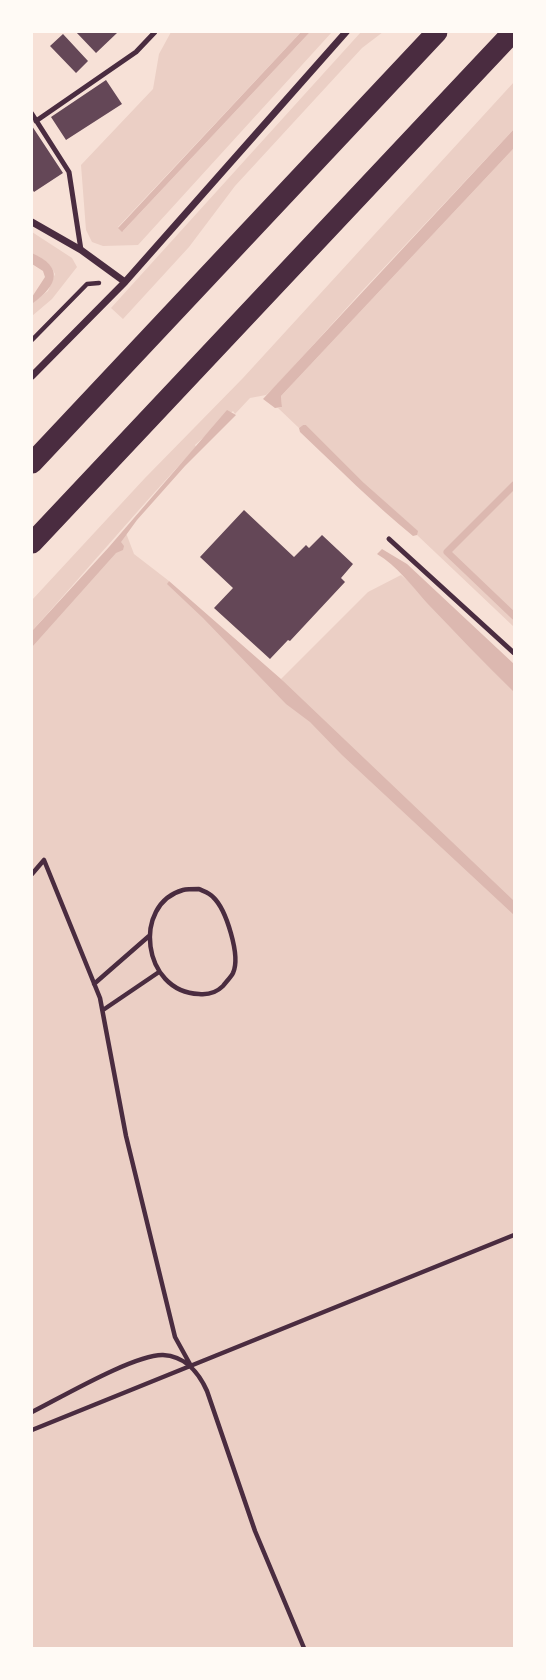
<!DOCTYPE html>
<style>
body{margin:0}
#map{position:relative;width:546px;height:1680px;overflow:hidden;background:#f7e1d7;font-family:Helvetica,sans-serif}
canvas{display:block}
.frame{position:absolute;inset:0;border:33px solid #fffaf5;pointer-events:none}
</style>
<div id="map">
<canvas width="546" height="1680"></canvas>
<div class="frame"></div>
</div>
<script>
const context = document.querySelector('canvas').getContext('2d');
context.lineJoin = 'round';
function paint(path, color) {
  context.fillStyle = color;
  context.fill(path, 'evenodd');
}
function strokePath(path, color, width, dash) {
  context.strokeStyle = color;
  context.lineWidth = width;
  context.lineCap = dash ? 'butt' : 'round';
  context.setLineDash(dash || []);
  context.stroke(path);
}
paint(new Path2D(`
 M171,32H301L118,227L123,231L310,32H332L138,245L103,246L92,242L86,230L81,165L153,89L159,54Z
 M361,32H383L362,48L235,186L189,247L123,319L111,308Z
 M514,82V129L362,291L274,388L266,395L250,398L235,414L233,411L195,445L196,447C140,507 87,570 32,631V600L145,478L243,378Z
 M514,148V627L417,535V531L363,482L306,425H303L299,428L278,408L282,407L281,396Z
 M32,232L72,258L77,267L52,299L32,316V303L48,291L55,274C50,263 42,258 32,253Z
 M126,533L134,554L169,581L168,583L284,683L281,679L368,592L401,575L514,674V1648H32V636L120,542Z`), '#ebcfc5');
paint(new Path2D(`
 M301,32H310L122,232L118,228Z
 M514,129V148L281,396L282,407L275,408L263,399Z
 M32,253C64,267 58,285 33,303L32,297L45,277L43,271L32,264Z
 M227,410L236,415L185,466L137,520L121,542L124,546L123,550L116,553L32,647V631L109,547Z
 M303,425H306L363,482L418,531L417,535L413,536C374,504 337,467 300,432L299,428Z
 M382,549L407,564L514,664V692C484,663 456,633 427,603C412,586 397,566 377,554Z
 M169,581L281,679L514,901V915L342,755L310,722L286,704L203,618L167,584Z`), '#dcb8b0');
strokePath(new Path2D(`
 M514,485L447,552L514,616`), '#dcb8b0', 7);
paint(new Path2D(`
 M76,32H116L117,33L96,53Z
 M63,34L88,61L76,73L50,46Z
 M106,80L122,104L66,140L51,117Z
 M32,126L63,173L34,192L32,189Z
 M244,510L294,557L306,545L309,548L322,535L353,564L341,578L345,582L290,641L288,640L270,659L214,608L233,588L200,557Z`), '#644757');
strokePath(new Path2D(`
 M32,340L87,284L99,283
 M32,874L44,860L100,998L126,1136L175,1337L191,1366
 M199,889C203,891 210,893 213,897C226,909 241,956 233,973C231,977 226,982 223,986C216,993 209,995 199,994C142,992 132,904 183,890C187,889 194,889 199,889Z
 M94,984L149,936
 M103,1010L159,972
 M32,1412C60,1398 135,1354 163,1355C185,1356 199,1373 207,1391L255,1531L304,1648
 M32,1430L514,1235`), '#4a2c40', 4.5);
strokePath(new Path2D(`
 M32,114L69,172L81,250
 M36,121L136,52L155,32
 M389,539L514,653`), '#4a2c40', 5);
strokePath(new Path2D(`
 M32,222L81,250L125,282
 M32,376L125,282L346,32`), '#4a2c40', 7);
strokePath(new Path2D(`
 M32,463L437,32
 M32,543L513,32`), '#4a2c40', 21);
</script>
